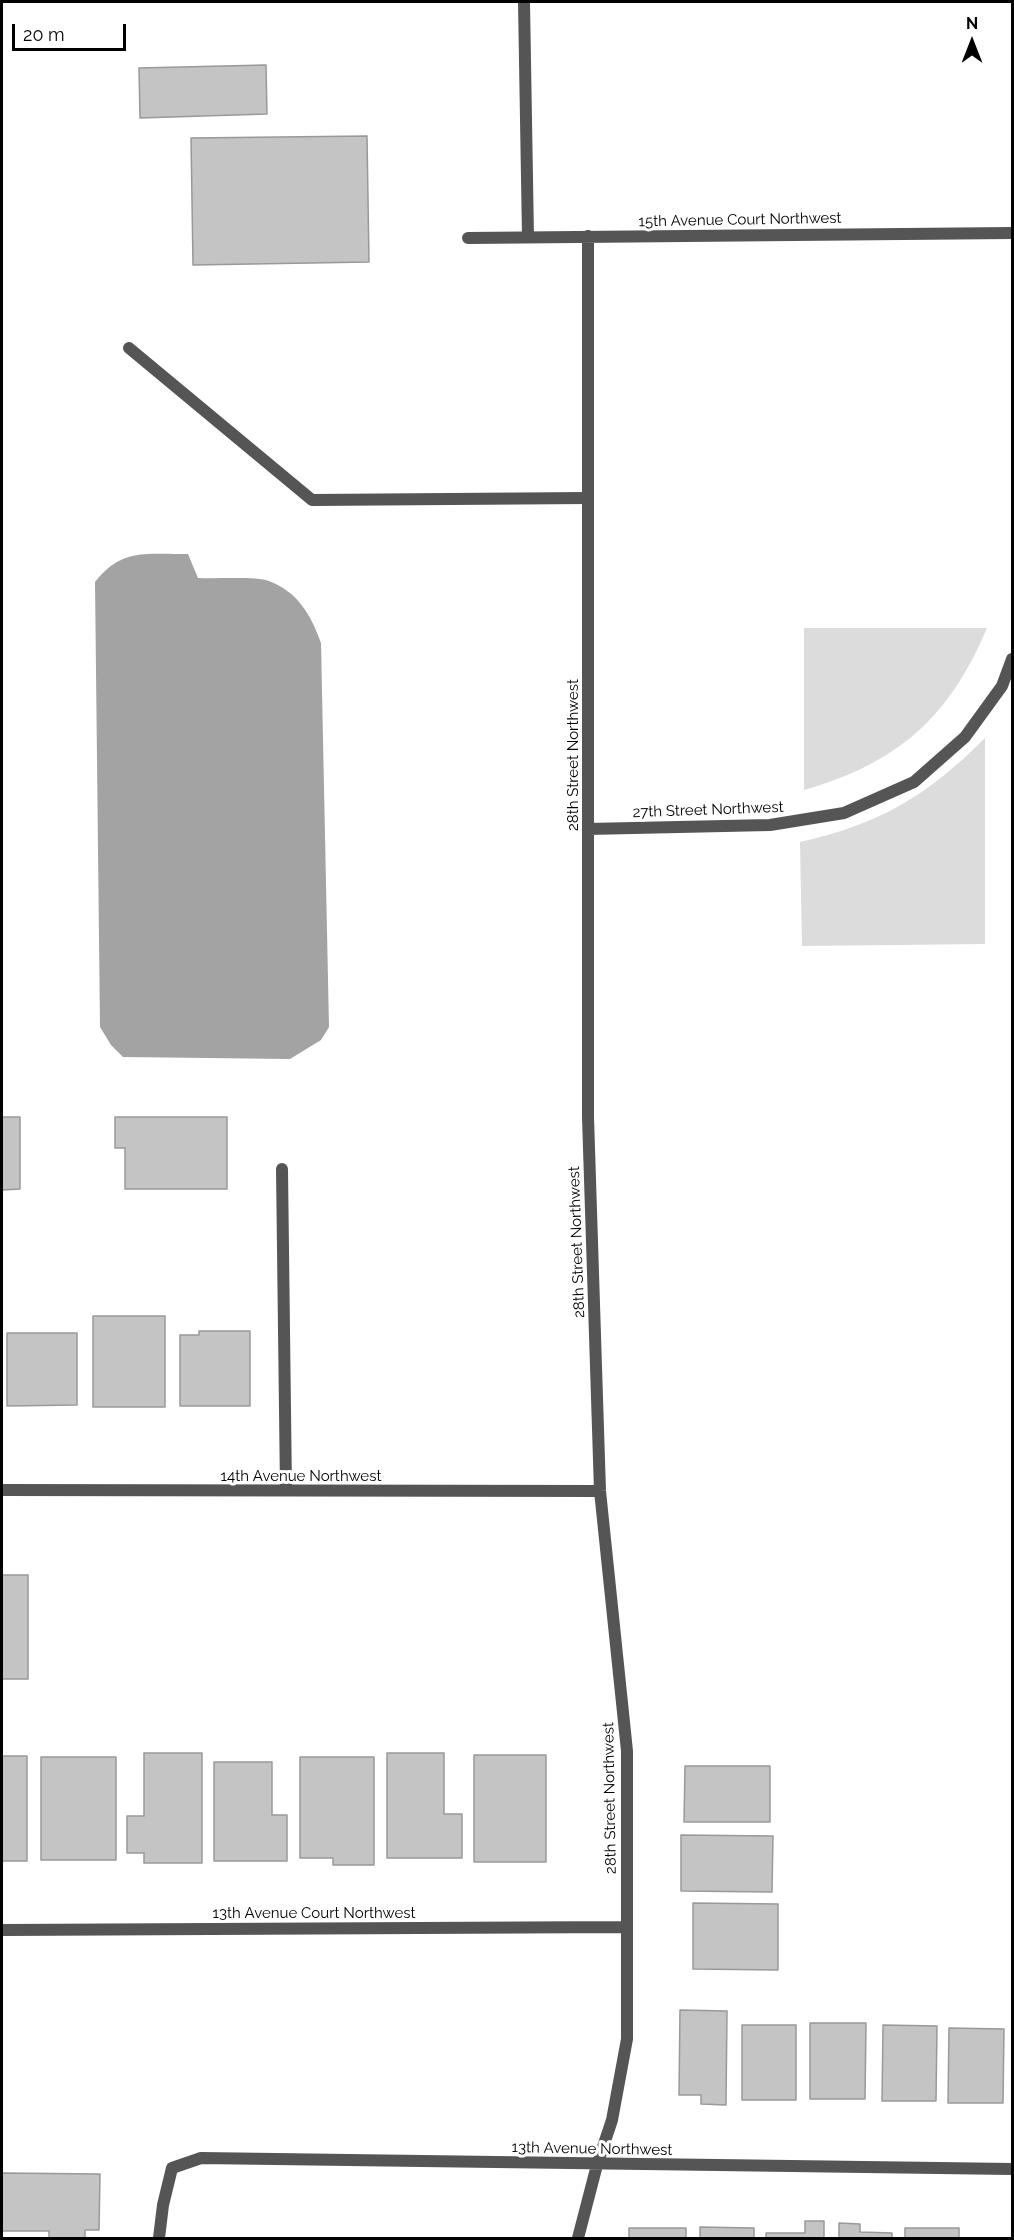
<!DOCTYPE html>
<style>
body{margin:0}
#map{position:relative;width:1014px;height:2240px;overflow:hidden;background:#fff;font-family:Raleway,sans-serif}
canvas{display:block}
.frame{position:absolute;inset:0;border:3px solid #000;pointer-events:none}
.north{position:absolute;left:942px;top:12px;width:60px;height:60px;-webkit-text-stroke:4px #fff;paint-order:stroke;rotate:0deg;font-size:16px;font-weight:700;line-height:24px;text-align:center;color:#000}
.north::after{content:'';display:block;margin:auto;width:21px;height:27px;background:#000;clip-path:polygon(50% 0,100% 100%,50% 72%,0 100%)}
.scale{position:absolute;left:12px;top:24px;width:114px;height:27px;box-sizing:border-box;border:3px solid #000;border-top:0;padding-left:8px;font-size:18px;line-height:21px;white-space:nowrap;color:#000;-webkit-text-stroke:4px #fff;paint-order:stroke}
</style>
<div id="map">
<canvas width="1014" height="2240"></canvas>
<div class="frame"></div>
<div class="north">N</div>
<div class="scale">20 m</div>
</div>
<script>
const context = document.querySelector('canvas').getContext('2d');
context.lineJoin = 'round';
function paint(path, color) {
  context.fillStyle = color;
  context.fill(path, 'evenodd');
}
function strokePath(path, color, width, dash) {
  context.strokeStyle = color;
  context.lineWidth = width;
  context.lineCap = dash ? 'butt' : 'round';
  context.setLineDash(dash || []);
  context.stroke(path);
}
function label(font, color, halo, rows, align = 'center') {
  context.font = font + ' Raleway,sans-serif';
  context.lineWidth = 6;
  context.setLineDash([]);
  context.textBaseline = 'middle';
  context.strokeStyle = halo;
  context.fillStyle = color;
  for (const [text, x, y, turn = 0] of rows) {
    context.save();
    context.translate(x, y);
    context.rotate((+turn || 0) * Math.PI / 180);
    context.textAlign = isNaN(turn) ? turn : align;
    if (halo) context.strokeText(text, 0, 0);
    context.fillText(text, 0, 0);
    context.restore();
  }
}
paint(new Path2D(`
 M804,628H987C949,718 898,763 804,790Z
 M985,738V944L802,946L800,842C880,824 927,796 985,738Z`), '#dcdcdc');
paint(new Path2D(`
 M188,554L198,578C213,579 258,576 269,581C298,592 311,615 321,643L329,1027L321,1040L290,1059L123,1057L111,1045L100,1027L95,582C123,547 147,555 188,554Z`), '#a3a3a3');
const building = new Path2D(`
 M266,65L267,114L140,118L139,68Z
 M367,136L369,262L193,265L191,138Z
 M2,1117H20V1189L2,1190Z
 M115,1117H227V1189H125V1148H115Z
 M93,1316H165V1407H93Z
 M199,1331H250V1406H180V1335H199Z
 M7,1333H77V1405L7,1406Z
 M2,1575H28V1679H2Z
 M144,1753H202V1863H144V1853H127V1816H144Z
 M387,1753H444V1814H462V1858H387Z
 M474,1755H546V1862H474Z
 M2,1756H27V1861H2Z
 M41,1757H116V1860H41Z
 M300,1757H374V1865H333V1858H300Z
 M214,1762H272V1815H287V1861H214Z
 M685,1766H770V1822H684Z
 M681,1835L773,1836L772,1892L681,1891Z
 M693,1903L778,1904V1970L693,1969Z
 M680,2010L727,2011L726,2105L701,2104V2095H679Z
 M810,2023H866L865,2099H810Z
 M742,2025H796V2100H742Z
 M883,2025L937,2026L936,2101H882Z
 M949,2028L1004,2029L1003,2103H948Z
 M2,2173L100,2174L99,2230H85V2238H49V2231H2Z
 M805,2221H824V2238H766V2233H805Z
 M839,2223L860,2224V2232L892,2233V2238H839Z
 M700,2227L754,2228V2238H700Z
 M629,2228H686V2238H629Z
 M905,2228H959V2238H905Z`);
paint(building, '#c4c4c4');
strokePath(building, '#999', 1.5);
strokePath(new Path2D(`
 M524,2L528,237
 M129,348L312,500L588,498
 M282,1169L286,1490`), '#555', 12);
strokePath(new Path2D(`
 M468,238L1012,233
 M588,829L770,825L844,813L914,782L965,737L1002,686L1012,659
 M2,1490L600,1491
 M2,1930L627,1927
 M159,2238L163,2205L172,2168L201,2158L1012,2169
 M578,2238L597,2165L612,2120L627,2039V1751L600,1491L588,1117V236`), '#555', 12);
label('15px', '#000', '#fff', [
 ["15th Avenue Court Northwest",740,220,-1],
 ["28th Street Northwest",573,755,-90],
 ["27th Street Northwest",708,810,-2],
 ["28th Street Northwest",577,1242,-92],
 ["14th Avenue Northwest",301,1476],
 ["28th Street Northwest",610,1798,-91],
 ["13th Avenue Court Northwest",314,1913],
 ["13th Avenue Northwest",592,2149,1]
]);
</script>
